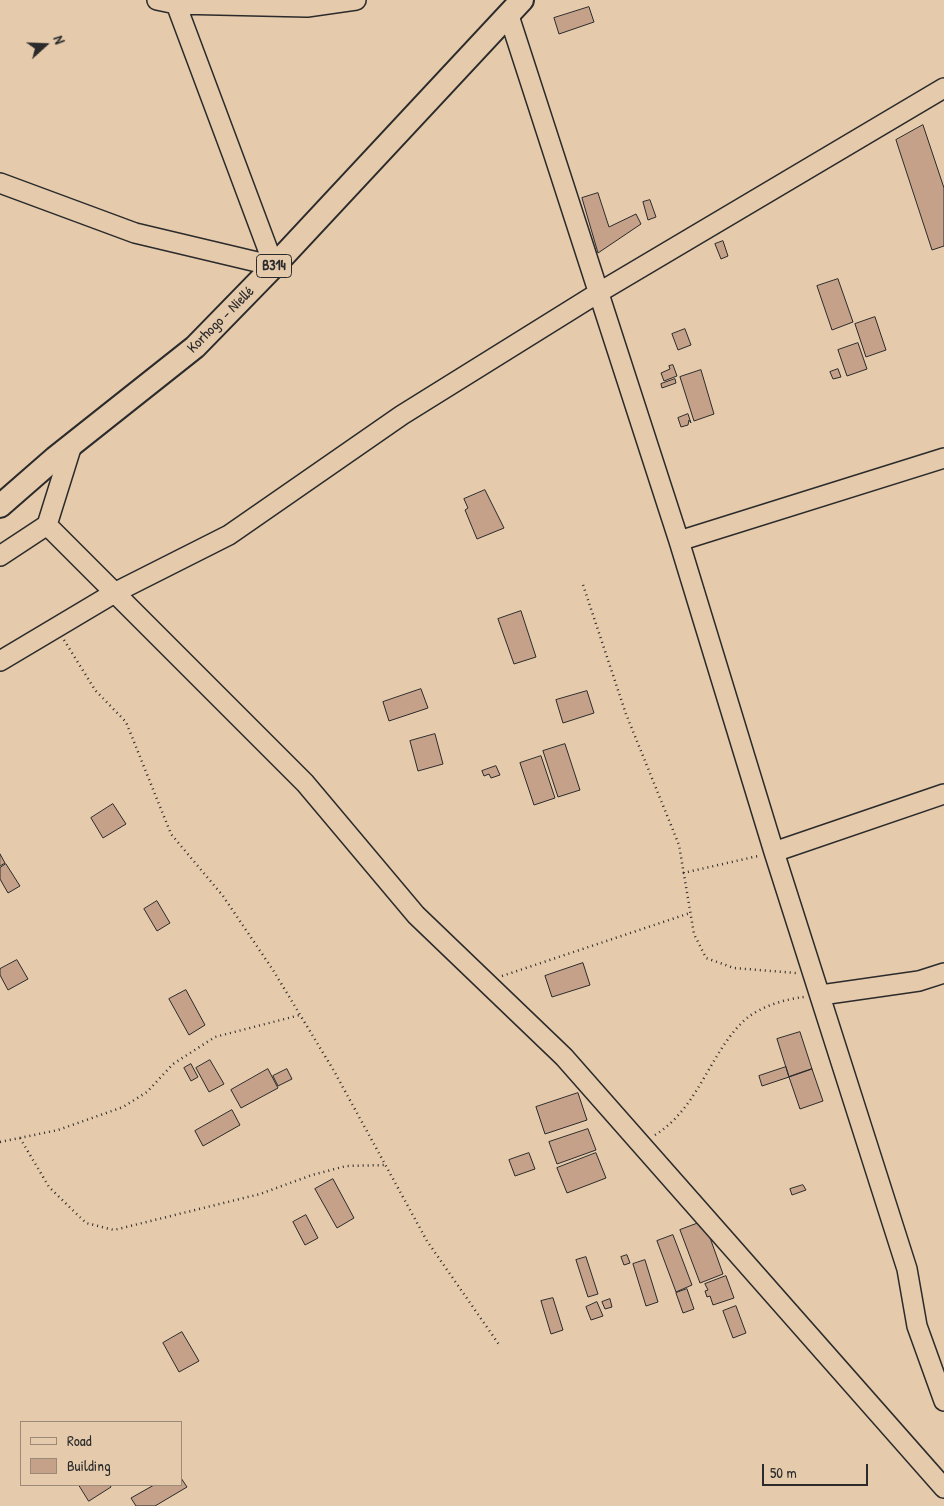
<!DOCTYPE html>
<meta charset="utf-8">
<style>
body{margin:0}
#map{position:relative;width:944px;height:1506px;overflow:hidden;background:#e5caac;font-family:"Patrick Hand",sans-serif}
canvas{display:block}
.legend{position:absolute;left:20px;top:1421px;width:162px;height:65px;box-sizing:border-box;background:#e5caac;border:1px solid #9b8a78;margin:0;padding:6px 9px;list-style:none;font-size:15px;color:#2b2b2b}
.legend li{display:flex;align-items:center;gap:10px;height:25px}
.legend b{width:25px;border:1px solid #9b8a78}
.north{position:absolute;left:20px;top:20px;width:50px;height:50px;-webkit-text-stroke:4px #e5caac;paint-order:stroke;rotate:70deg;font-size:14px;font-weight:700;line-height:20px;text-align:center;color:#2b2b2b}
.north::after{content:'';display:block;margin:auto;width:18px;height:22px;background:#2b2b2b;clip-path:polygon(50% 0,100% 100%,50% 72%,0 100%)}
.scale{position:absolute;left:762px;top:1464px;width:106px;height:22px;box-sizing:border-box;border:2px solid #2b2b2b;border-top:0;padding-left:6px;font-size:15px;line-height:18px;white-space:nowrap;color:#2b2b2b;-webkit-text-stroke:4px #e5caac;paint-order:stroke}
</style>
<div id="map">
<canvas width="944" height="1506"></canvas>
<ul class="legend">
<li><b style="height:6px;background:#e5caac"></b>Road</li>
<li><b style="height:14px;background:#c5a189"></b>Building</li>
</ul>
<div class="north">N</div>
<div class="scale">50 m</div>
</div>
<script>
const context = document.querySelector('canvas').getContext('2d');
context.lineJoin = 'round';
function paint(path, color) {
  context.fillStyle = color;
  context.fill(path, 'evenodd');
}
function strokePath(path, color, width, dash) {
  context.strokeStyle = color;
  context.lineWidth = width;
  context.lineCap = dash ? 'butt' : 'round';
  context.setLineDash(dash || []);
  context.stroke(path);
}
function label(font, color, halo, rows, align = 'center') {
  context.font = font + ' "Patrick Hand",sans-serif';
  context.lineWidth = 4;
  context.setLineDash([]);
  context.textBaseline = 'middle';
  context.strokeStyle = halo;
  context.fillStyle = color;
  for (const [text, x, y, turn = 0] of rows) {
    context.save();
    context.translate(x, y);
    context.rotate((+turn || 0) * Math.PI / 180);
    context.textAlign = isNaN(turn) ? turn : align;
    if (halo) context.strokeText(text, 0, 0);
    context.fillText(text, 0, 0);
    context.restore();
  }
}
const building = new Path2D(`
 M589,7L594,22L559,34L554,18Z
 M923,125L944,188V246L932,250L896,140Z
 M598,193L609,227L636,214L641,224L598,253L582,198Z
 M650,200L656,217L648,220L643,202Z
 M723,241L728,256L721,259L715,244Z
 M838,279L853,322L832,330L817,286Z
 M875,317L886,350L866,357L855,324Z
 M685,329L691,345L678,350L672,334Z
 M858,343L867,369L847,376L838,350Z
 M673,365L677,376L664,381L661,373L670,369L669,366Z
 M838,369L841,377L833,379L830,372Z
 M701,370L714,414L694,421L680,377Z
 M675,379L676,383L662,388L661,384Z
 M688,414L691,423L689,420L688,425L681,427L678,418Z
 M485,490L504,528L477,539L465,510L468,508L464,499Z
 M521,611L536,657L514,664L498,619Z
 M421,689L428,708L389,721L383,702Z
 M587,691L594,713L563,723L556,700Z
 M435,734L443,764L418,771L410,741Z
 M565,744L580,790L558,797L543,751Z
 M541,756L555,798L534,805L520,763Z
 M496,766L500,775L491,778L489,774L484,776L482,771Z
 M113,804L126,824L103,838L91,818Z
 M0,854L5,863L0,866Z
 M6,864L20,886L8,893L0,879V868Z
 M157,901L170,923L157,931L144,909Z
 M17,960L28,979L8,990L0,975V969Z
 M583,963L590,985L552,997L545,976Z
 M186,990L205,1025L189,1035L169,999Z
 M800,1032L812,1069L789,1077L777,1039Z
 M210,1060L224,1084L209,1092L196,1068Z
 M191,1064L198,1077L191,1081L184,1068Z
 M786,1067L789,1077L762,1086L759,1076Z
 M268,1069L278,1088L241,1108L231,1090Z
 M287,1069L292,1079L278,1086L273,1076Z
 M812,1069L823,1101L800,1109L789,1077Z
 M578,1093L587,1120L545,1134L536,1107Z
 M232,1110L240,1125L203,1146L195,1131Z
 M588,1129L596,1150L557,1164L549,1142Z
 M529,1153L535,1169L515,1176L509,1160Z
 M596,1153L606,1178L567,1193L557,1168Z
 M333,1179L354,1218L337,1228L315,1189Z
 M803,1185L806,1190L792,1195L790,1189Z
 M306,1215L318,1238L305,1245L293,1222Z
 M704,1221L723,1274L700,1283L680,1230Z
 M673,1235L692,1285L676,1292L657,1241Z
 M627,1255L630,1263L624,1265L621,1257Z
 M586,1257L598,1294L588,1297L576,1260Z
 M645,1260L658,1302L646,1306L633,1264Z
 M726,1276L734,1298L713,1305L710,1296L707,1297L705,1291L708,1290L705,1284Z
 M687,1289L694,1309L683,1313L676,1293Z
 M553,1298L563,1330L551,1334L541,1301Z
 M610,1299L612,1307L605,1309L602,1302Z
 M597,1302L603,1316L591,1320L586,1307Z
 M736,1306L746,1333L733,1338L723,1311Z
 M182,1332L199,1361L179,1372L163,1343Z
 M181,1478L187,1487L155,1506H136L131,1498L154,1485H181Z
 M79,1485H110L111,1487L89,1501Z`);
paint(building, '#c5a189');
strokePath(building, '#2b2b2b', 1);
const minor = new Path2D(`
 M157,0L176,4L307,7L356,0
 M176,4L274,266
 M509,16L679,541L774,852L907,1269L917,1326L944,1401
 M0,183L135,233L274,266
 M47,525L305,783L416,915L564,1057L944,1488
 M679,541L944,458
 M0,556L47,525L72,445
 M0,661L116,592L229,535L402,415L598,293L944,88
 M774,852L944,794
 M821,995L919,981L944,973`);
const major = new Path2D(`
 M0,506L55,458L195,347L274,266L522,0`);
strokePath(minor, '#2b2b2b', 22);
strokePath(major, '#2b2b2b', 26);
strokePath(new Path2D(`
 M583,585L626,714L679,845L694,934L706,958L734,968L796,973
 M64,640L95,690L126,722L171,834L223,896L273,970L334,1071L427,1241L500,1346
 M683,873L758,856
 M502,976L690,913
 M655,1135C700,1107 710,1050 747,1018C762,1006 786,999 804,997
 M20,1138L49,1187L86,1223L114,1230L260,1194L312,1175L346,1166L384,1165
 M0,1142L58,1130L123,1107L147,1092L173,1064L215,1037L300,1015`), '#2b2b2b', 2.5, [1, 4]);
strokePath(minor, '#e5caac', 19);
strokePath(major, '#e5caac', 22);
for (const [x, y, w] of [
 [274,266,35]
]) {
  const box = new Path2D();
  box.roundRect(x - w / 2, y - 11.5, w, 23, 4);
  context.fillStyle = '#e5caac';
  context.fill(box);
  strokePath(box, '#2b2b2b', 1);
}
label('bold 14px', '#2b2b2b', null, [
 ["B314",274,266]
]);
label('15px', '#2b2b2b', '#e5caac', [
 ["Korhogo - Niellé",221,320,-45]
]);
</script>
